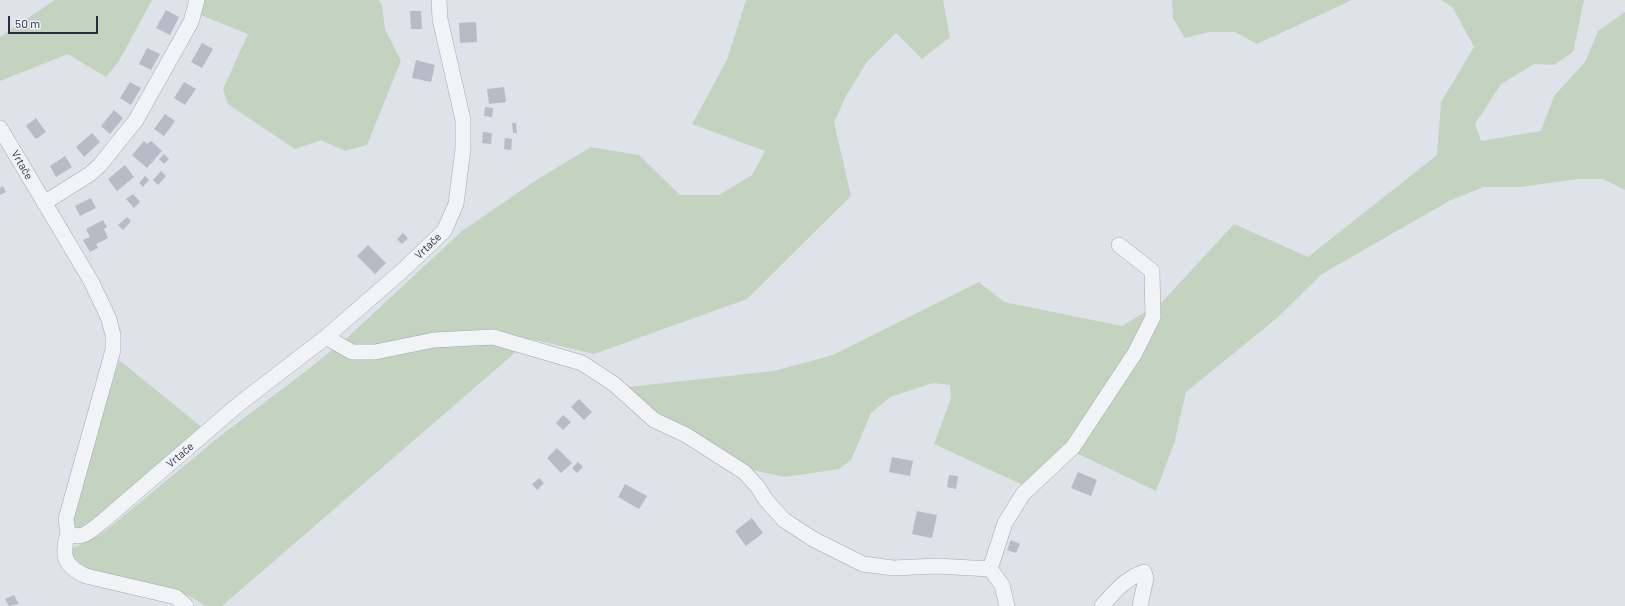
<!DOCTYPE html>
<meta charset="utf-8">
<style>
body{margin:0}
#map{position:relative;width:1625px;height:606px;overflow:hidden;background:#dfe2e9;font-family:Barlow,sans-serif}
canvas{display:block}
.scale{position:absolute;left:8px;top:16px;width:90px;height:18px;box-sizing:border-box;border:2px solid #272e41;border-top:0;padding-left:5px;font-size:12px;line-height:14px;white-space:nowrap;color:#272e41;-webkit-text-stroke:3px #eff1f6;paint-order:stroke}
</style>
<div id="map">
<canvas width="1625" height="606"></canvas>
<div class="scale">50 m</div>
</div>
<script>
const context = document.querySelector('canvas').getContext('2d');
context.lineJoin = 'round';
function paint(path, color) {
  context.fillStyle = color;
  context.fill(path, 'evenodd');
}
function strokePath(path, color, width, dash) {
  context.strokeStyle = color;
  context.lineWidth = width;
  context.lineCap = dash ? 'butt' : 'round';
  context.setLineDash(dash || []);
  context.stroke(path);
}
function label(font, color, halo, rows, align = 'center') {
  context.font = font + ' Barlow,sans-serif';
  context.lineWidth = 3;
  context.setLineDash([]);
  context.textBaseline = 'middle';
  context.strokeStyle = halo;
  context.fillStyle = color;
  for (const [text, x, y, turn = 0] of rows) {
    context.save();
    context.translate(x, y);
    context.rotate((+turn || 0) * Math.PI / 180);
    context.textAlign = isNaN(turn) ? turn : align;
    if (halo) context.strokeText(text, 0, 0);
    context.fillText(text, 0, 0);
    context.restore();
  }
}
paint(new Path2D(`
 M55,0H152L119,61L106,77L68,54L0,81V37Z
 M201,0H379L382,6L385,29L401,61L367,145L345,151L321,140L295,149L228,104L223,89L248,34L198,14Z
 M746,0H943L950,37L922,59L896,33L867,62L847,94L834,122L851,196L747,299L594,354L531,339L222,606H206L189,596L92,572L76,565L73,557V548L103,533L219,437L310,368L348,337L462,231L538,179L591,147L639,155L680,195H719L752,175L765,151L692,124L727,60Z
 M1172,0H1352L1257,44L1235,32H1210L1185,38L1173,18Z
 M1441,0H1584L1573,52L1554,65L1534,64L1501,84L1475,124L1481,141L1541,131L1554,96L1585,62L1598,31L1625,12V190L1603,179H1577L1521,187H1484L1449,201L1322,274L1277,318L1186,392L1174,444L1156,491L1066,448L1023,485L934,444L951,398L950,385L933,383L890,397L871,413L851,460L839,469L785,477L747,469L659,417L628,387L774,371L833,355L979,282L1004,302L1122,326L1162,302L1234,224L1308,257L1437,155L1441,102L1474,47L1453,8Z
 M119,360L204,429L85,530H80L74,526L72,518Z`), '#c3d3c0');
paint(new Path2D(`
 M166,10L179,17L170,35L156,28Z
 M410,11H421L422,29H411Z
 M476,22L477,42L460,43L459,23Z
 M202,43L213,49L202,68L191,62Z
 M147,48L160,54L151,70L139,64Z
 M416,60L435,65L431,82L412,78Z
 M130,82L141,88L131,105L120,98Z
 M184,82L196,89L185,105L174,98Z
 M504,87L506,102L489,104L487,89Z
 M485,107L493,108L492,117L484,116Z
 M114,110L123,118L110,134L101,126Z
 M165,114L175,121L164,136L154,129Z
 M36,118L46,132L36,139L26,126Z
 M512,123H516L517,133H513Z
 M483,132L492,133L491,144L482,143Z
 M92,133L100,142L84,157L76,147Z
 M505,138L512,139L511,150L504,149Z
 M144,141L147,144L151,141L162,151L147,168L132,155Z
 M164,154L169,159L164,164L159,159Z
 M65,156L72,167L56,177L50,166Z
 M125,165L134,177L117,191L108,179Z
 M161,171L166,176L158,185L153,180Z
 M145,176L149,180L143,187L139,183Z
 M3,186L6,192L0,195V188Z
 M133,194L140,202L134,208L126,199Z
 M91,198L96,208L80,216L75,206Z
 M127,217L131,221L123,230L118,225Z
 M103,220L107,227L104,229L108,238L96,244L98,248L90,252L83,240L90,237L86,229Z
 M403,233L408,238L402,244L397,239Z
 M368,245L386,263L375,274L357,256Z
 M579,399L592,412L584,420L571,407Z
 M563,415L571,422L563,430L556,423Z
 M557,448L572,463L561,473L547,458Z
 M892,457L913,461L910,476L889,472Z
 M578,462L583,467L577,473L572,468Z
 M1078,472L1097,480L1091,496L1071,488Z
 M949,475L958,476L956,489L947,487Z
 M539,478L544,483L537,490L532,484Z
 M625,484L647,496L639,509L618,497Z
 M917,511L937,515L932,538L912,534Z
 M752,518L763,533L746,546L735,531Z
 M1011,540L1020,544L1016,553L1007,550Z
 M14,595L19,604L9,606L5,599Z`), '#b6bbc6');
const minor = new Path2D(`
 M0,128L91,281L109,319L113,335V350L66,519L68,533C82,541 92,530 103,521L239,404L326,337L402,271L444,231L456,204L463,149V120L440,19L439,0
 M44,203L90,174L100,165L136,120L191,22L197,0
 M326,337L352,352H375L434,340L493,337L582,363L614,384L654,420L686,435L744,472L757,486L766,500L784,520L813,539L863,564L893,568L937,566L990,569L1002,585L1007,606
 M68,533C61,556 64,566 86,576L176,597L186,606
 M990,569L1005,523L1023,494L1073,447L1135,353L1153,317L1152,271L1119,245
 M1102,606C1114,592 1126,578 1144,572L1146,578L1140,606`);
strokePath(minor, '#a4a8b3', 16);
strokePath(minor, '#f2f3f7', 15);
label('11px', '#272e41', '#eff1f6', [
 ["Vrtače",22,165,60],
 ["Vrtače",428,246,-44],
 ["Vrtače",180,455,-41]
]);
</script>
